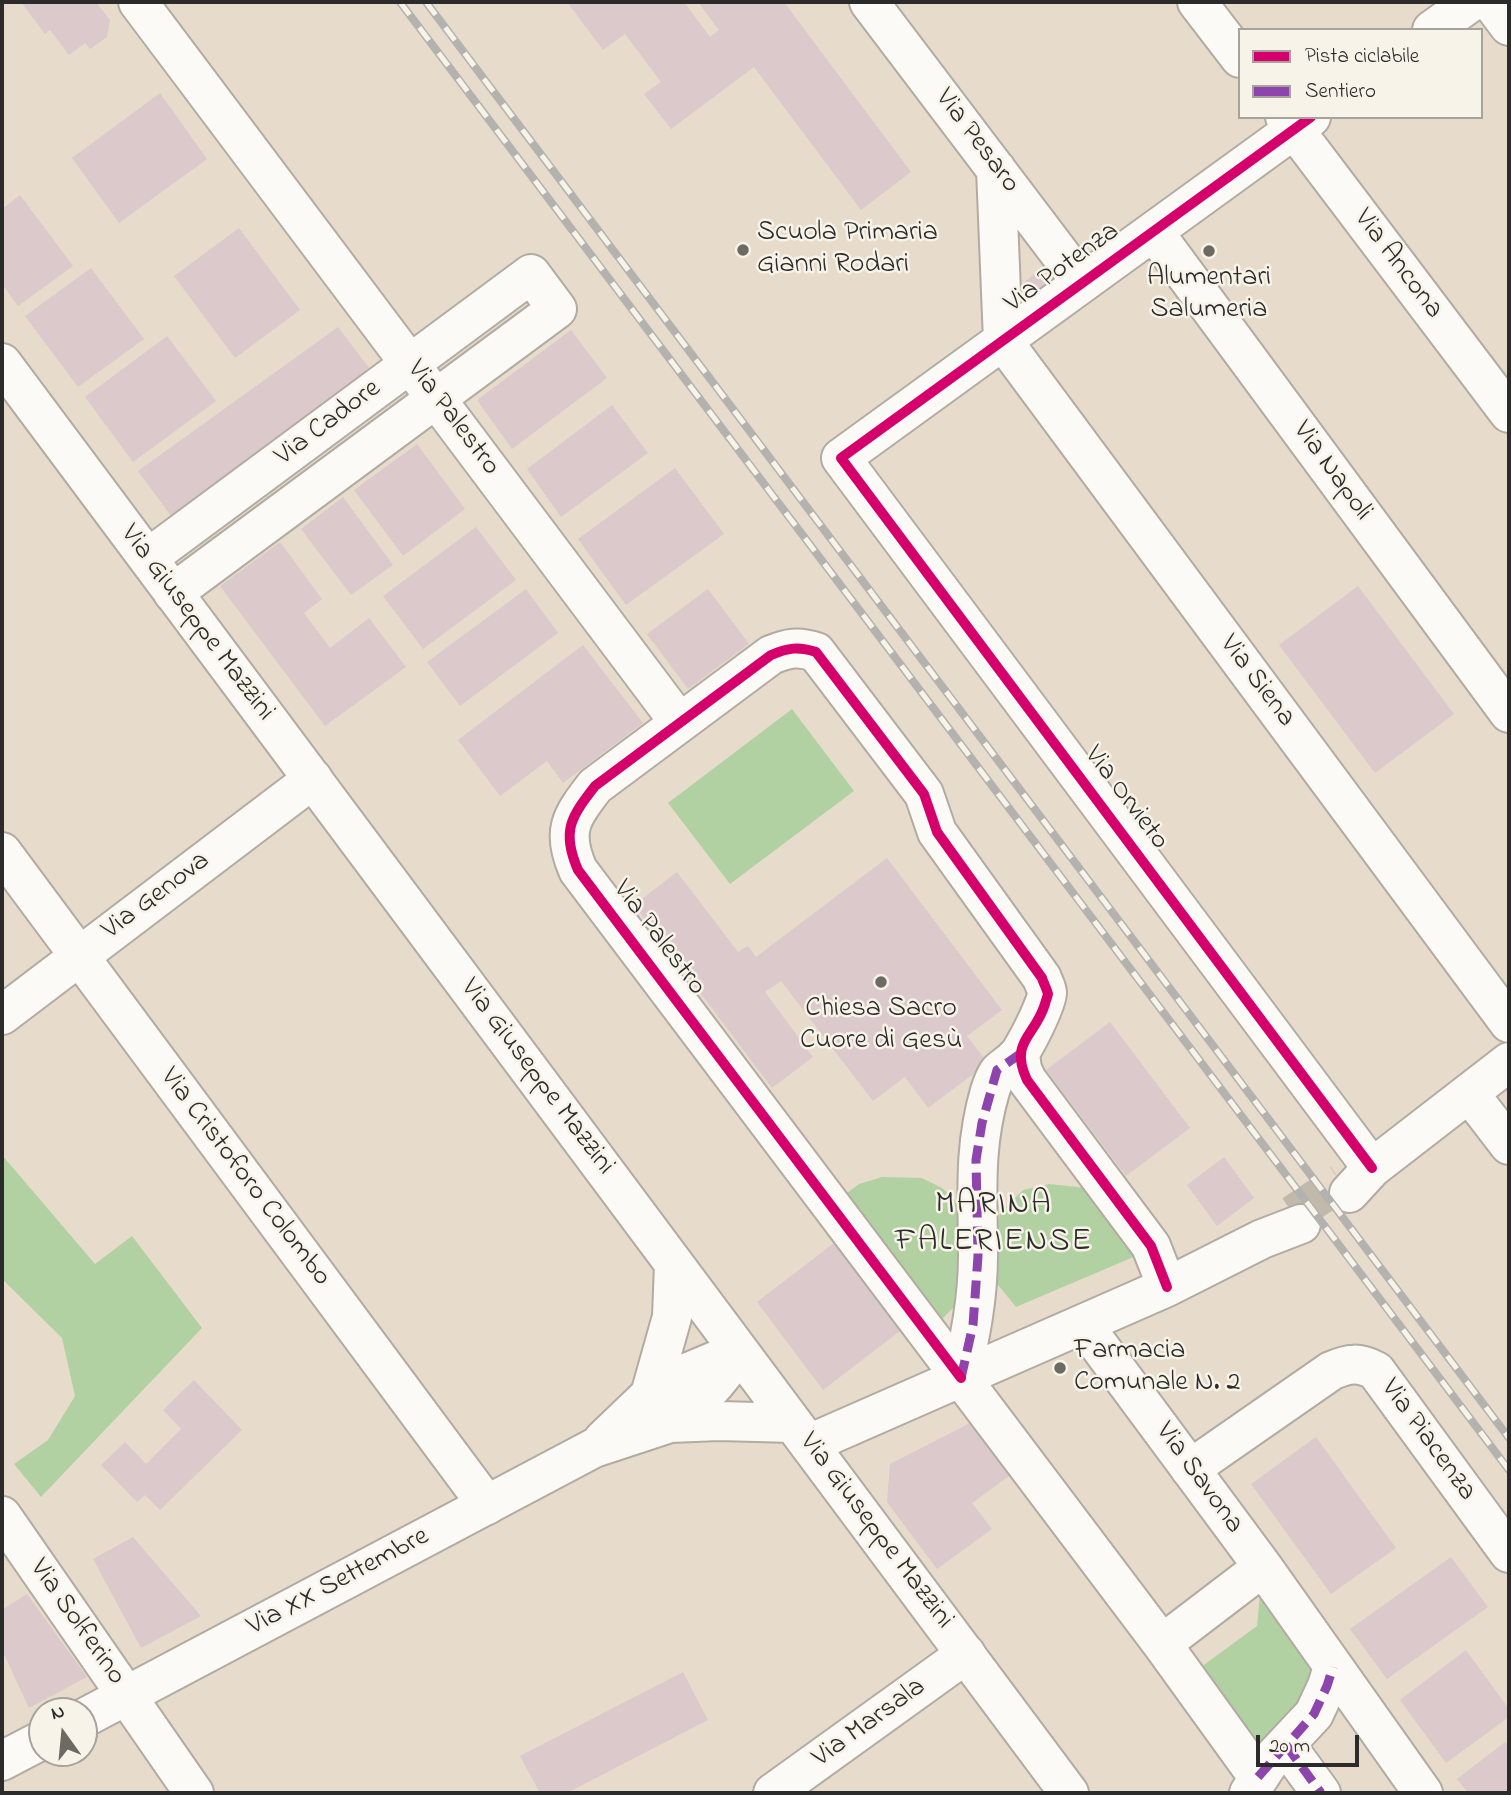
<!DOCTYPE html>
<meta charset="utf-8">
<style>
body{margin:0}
#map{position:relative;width:1511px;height:1795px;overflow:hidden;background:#e7dccb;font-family:"Indie Flower",sans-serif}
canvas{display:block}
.frame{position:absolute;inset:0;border:4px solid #2b2b2b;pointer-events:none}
.legend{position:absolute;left:1238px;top:28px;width:245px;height:91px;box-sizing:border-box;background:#f7f3e8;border:2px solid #a5a39c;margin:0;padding:9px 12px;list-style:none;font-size:21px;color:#2b2b2b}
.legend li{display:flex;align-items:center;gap:14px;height:35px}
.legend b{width:35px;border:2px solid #a5a39c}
.north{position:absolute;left:28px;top:1697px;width:70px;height:70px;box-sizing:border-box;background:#f7f3e8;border:2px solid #a5a39c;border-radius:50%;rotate:345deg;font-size:19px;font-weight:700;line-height:28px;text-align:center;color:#2b2b2b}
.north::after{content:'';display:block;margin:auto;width:24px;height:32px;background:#6d6963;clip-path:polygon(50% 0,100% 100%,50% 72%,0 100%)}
.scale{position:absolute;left:1256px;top:1735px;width:103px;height:32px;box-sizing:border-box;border:4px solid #2b2b2b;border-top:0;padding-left:9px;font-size:21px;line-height:24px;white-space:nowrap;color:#2b2b2b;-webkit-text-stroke:5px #f7f3e8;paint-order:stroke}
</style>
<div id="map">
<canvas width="1511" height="1795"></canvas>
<div class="frame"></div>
<ul class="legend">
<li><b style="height:9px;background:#d6006c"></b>Pista ciclabile</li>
<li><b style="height:9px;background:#8e44ad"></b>Sentiero</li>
</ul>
<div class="north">N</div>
<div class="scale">20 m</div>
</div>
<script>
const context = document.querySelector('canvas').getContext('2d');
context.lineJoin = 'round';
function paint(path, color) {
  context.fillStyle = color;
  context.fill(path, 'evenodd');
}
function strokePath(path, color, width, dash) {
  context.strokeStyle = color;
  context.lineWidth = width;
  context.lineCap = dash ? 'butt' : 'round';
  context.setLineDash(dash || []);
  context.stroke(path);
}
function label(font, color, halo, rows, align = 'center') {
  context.font = font + ' "Indie Flower",sans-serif';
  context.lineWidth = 5;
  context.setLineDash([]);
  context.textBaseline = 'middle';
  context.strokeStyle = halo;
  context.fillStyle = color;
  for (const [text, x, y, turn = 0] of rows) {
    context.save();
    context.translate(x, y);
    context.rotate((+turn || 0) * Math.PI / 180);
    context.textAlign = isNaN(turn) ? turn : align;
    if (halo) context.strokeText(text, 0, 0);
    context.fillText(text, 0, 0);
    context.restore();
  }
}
paint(new Path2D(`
 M792,709L854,791L730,884L668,803Z
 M2,1155L95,1264L132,1236L202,1328L41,1497L14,1464L48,1440L75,1396L62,1338L2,1279Z
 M882,1177L922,1178L942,1188L957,1202L962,1221L958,1303L937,1324L843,1196L859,1184Z
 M1049,1184L1097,1189L1143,1253L1016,1307L994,1280L991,1250L1000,1213L1023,1190Z
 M1260,1595L1327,1686L1270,1761L1201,1667L1257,1626Z`), '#b2d1a2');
paint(new Path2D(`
 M21,2H96L110,20L107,37L90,49L85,43L69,55L50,30L45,34Z
 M567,2H684L710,37L719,30L700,5L704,2H784L911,172L861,210L754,67L671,129L644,94L661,82L625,34L603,50Z
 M160,93L207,159L119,223L72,158Z
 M20,195L73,266L18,306L2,284V209Z
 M239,228L300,310L235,358L174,276Z
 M91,268L144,339L78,387L25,316Z
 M1039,270L1052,285L1035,299L1022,284Z
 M338,327L373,373L174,520L138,471Z
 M571,330L607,378L512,449L477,400Z
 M167,336L216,401L133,462L85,397Z
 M612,405L648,453L561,517L527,469Z
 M417,444L465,509L403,556L354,490Z
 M675,468L724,534L626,605L578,539Z
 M343,497L393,565L351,595L301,529Z
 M476,527L516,580L423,649L383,596Z
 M280,542L322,599L304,613L330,648L369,618L406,667L325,726L220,586Z
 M1358,586L1454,714L1375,773L1279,645Z
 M526,589L558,633L460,706L427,662Z
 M708,589L749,644L688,689L647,634Z
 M583,645L643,723L563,783L547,761L500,796L458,740Z
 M887,858L1002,1010L967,1036L988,1063L928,1108L905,1077L873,1101L781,981L765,992L813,1057L772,1088L634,905L677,872L738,952L748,946L756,957Z
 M1110,1022L1190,1128L1126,1176L1046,1070Z
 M1224,1157L1254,1198L1217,1226L1187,1185Z
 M834,1243L900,1331L823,1390L757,1302Z
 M194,1380L242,1430L160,1510L145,1495L137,1502L101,1465L125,1442L146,1464L181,1429L163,1410Z
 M970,1423L1009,1476L972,1503L992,1529L937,1569L887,1502L890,1464Z
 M1316,1437L1396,1548L1331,1594L1251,1484Z
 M133,1537L201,1616L141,1648L93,1559Z
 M1451,1557L1488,1607L1387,1679L1350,1629Z
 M27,1594L87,1677L29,1708L2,1650V1610Z
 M1466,1650L1509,1709V1717L1446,1763L1400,1700Z
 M683,1672L708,1720L567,1793H540L520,1756Z
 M1505,1742L1509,1747V1793H1468L1457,1779Z`), '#dbc9cb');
strokePath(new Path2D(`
 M1293,1214L1341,1182`), '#c1b9ab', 38, [38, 19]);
const minor = new Path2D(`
 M138,2L679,722
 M869,2L1082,283
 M1197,2L1240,58
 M1491,2L1509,26
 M1432,30L1471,2
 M1285,117L1509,413
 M1311,117L841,458L1372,1168
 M996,169L1003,341L1509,1023
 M1154,232L1509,713
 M148,558L531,274L557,309L173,593
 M2,852L487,1505
 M2,1015L313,779
 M1020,1054L1022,1069L1027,1080L1151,1246L1167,1287
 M1469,1093L1509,1145
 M1349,1193L1372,1168L1509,1062
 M1083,1324L1263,1567L1423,1793
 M961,1378C970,1337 978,1298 978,1256C978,1197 973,1149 990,1091C999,1063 1002,1073 1018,1055C1024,1049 1048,1001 1047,993C1047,988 1043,982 1042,978L937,832L924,794L816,652C798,646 788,648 771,655L595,786C571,817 561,831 578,870L1162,1644L1258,1777
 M809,1444L1167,1287L1262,1239L1301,1224
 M1190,1469L1331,1371C1349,1363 1359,1362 1376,1371L1509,1553
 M2,1516L194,1793
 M1162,1644L1263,1567
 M1286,1745L1321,1793
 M773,1793L966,1654
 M1249,1793L1270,1761L1314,1714L1327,1686L1333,1667`);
const major = new Path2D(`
 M2,363L1069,1793
 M650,1395L691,1371L739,1351
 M670,1423C703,1398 717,1386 739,1351
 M603,1440L650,1395L672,1317L674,1264
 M84,1718L594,1448L670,1423L719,1421L793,1423
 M2,1761L42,1740`);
strokePath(minor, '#b2aba1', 42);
strokePath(major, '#b2aba1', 42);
strokePath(minor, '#fbfaf7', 38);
strokePath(major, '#fbfaf7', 38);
const rail = new Path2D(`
 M400,2L1509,1470
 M426,2L1509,1438`);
strokePath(rail, '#b3b2af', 8);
strokePath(rail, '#f7f3e8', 5, [16]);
strokePath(new Path2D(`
 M961,1378L973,1325L978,1256L976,1160L982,1123L997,1070L1020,1054
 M1286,1745L1321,1793
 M1258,1777L1314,1714L1327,1686L1333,1667`), '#8e44ad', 9, [18, 9]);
strokePath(new Path2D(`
 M1311,117L841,458L1372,1168
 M961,1378L578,870C561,831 571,817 595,786L771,655C788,648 798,646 816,652L924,794L937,832L1042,978C1043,982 1047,989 1048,994C1048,995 1045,1003 1045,1004C1035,1037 1009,1041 1027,1080L1151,1246L1167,1287`), '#d6006c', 10);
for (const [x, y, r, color] of [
 [743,250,7,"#6d6963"],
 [1209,251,7,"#6d6963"],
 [881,982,7,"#6d6963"],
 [1060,1368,7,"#6d6963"]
]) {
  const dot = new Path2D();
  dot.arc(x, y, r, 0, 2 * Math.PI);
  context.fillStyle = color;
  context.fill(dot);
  strokePath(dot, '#f7f3e8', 2.5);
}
label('28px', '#2b2b2b', '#f7f3e8', [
 ["Via Pesaro",976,142,53],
 ["Via Ancona",1397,265,53],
 ["Via Potenza",1063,269,-36],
 ["Via Palestro",452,419,53],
 ["Via Cadore",329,424,-37],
 ["Via Napoli",1331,472,54],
 ["Via Giuseppe Mazzini",196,624,53],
 ["Via Siena",1256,682,53],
 ["Via Orvieto",1125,799,53],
 ["Via Genova",157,897,-37],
 ["Via Palestro",658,939,53],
 ["Via Giuseppe Mazzini",536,1078,53],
 ["Via Cristoforo Colombo",244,1178,53],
 ["Via Piacenza",1427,1441,54],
 ["Via Savona",1198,1479,54],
 ["Via Giuseppe Mazzini",875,1532,53],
 ["Via XX Settembre",339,1583,-28],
 ["Via Solferino",76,1623,55],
 ["Via Marsala",870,1724,-36]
]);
label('28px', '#2b2b2b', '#f7f3e8', [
 ["Scuola Primaria",757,234],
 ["Gianni Rodari",757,266],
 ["Alumentari",1209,279,"center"],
 ["Salumeria",1209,311,"center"],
 ["Chiesa Sacro",881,1010,"center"],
 ["Cuore di Gesù",881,1042,"center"],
 ["Farmacia",1074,1352],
 ["Comunale N. 2",1074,1384]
], 'left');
context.letterSpacing = '2px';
label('32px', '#2b2b2b', '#f7f3e8', [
 ["MARINA",994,1207],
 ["FALERIENSE",994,1244]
]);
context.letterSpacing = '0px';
</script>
